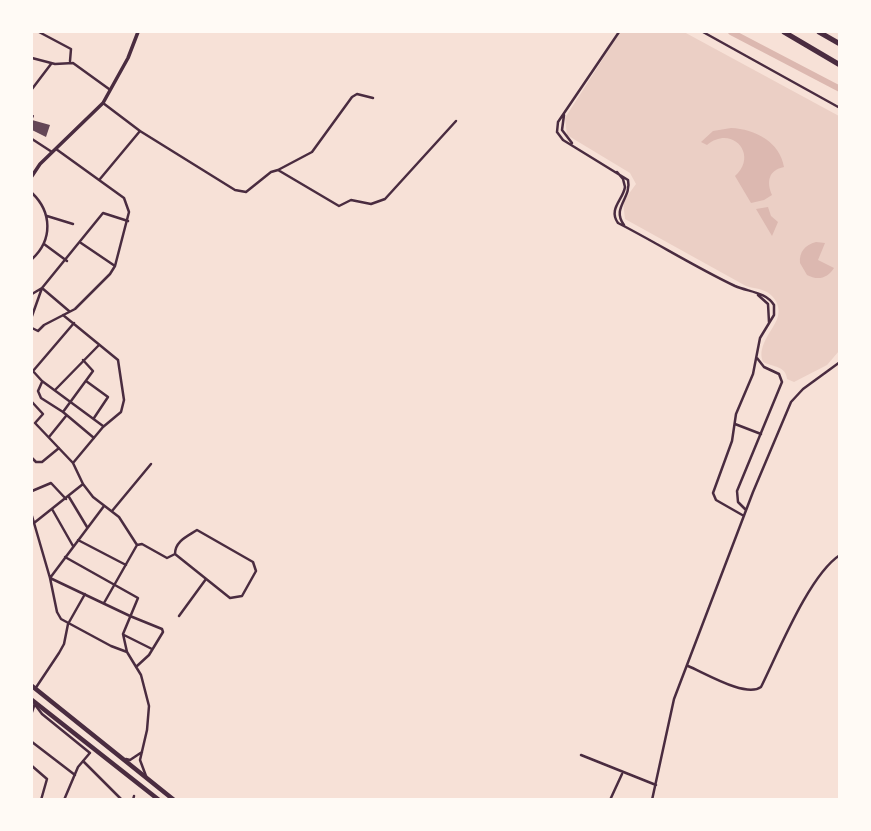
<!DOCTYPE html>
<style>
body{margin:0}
#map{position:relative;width:871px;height:831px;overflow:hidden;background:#f7e1d7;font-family:Merriweather,serif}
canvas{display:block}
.frame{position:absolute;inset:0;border:33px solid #fffaf5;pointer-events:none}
</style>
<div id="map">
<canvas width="871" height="831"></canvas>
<div class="frame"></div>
</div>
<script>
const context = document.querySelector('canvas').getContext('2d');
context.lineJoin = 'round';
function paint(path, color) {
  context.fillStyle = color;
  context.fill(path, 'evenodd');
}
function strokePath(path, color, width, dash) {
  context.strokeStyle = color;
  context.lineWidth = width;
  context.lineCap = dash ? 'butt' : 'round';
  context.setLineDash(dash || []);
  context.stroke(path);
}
paint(new Path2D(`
 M620,32H684L839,116V351L827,365L794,382L787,379C786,366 773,367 763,362C756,345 775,329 778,316C781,305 773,293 762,290C757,288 751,288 746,286L625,219L623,202L636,184L630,173L567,135L565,118Z`), '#ebcfc5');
paint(new Path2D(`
 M731,128C755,129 780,142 784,167C769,170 766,181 772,195L764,200L751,203L735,176C759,155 732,124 707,145L701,142L713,131Z
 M768,207L771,216L778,222L772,236L756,209Z
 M816,242L825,243L818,260L834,268C828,278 818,281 807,275L800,263C799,252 805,245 816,242Z`), '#dcb8b0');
strokePath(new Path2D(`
 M731,32L840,89`), '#dcb8b0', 6);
paint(new Path2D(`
 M32,120L50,125L46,137L32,130Z`), '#644757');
strokePath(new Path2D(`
 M32,118L33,116`), '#4a2c40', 2);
strokePath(new Path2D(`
 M39,32L71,49L70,61
 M619,32L558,122L557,132L563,140L628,180C632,198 611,208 624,225
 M703,32L840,108
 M32,58L55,64L73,63L109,89
 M32,89L51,64
 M103,103L140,131L235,190L246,192L271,172L278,170L339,206L351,200L371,204L385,199L456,121
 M564,115L562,130L572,143
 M32,139L52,152
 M278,170L312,152L352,97L357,94L373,98
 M617,172L623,179L625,187C623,200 608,209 618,223C657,243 695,267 735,286C749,292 766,292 774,305V315L760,338L753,374L736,414L732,441L713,493L716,500L744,516
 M100,179L140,131
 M32,193C52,212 53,240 32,259
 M47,216L73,224
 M81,243L115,266
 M44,244L67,261
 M42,288L69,311
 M32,294L42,288
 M758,295L768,304L769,322
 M63,315L118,360L124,400L121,412L103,427L73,463
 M32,316L42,288L103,213L128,221
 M32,328L38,331L44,325L75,309L110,274L115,266L129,212L124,198L56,149
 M32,370L42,381L103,426
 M33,371L74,323
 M86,381L108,397L94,418
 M42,382L38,391L41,398L63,412L94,438
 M55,390L99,345
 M32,402L43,414L35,423L73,463L83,484L93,497L119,517L137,545
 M63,412L93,371L83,360
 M735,424L761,434
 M49,437L66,416
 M32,458L36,462H42L59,448
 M32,491L51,483L66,499
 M69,497L87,527
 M104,506L50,578L130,616L162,629L163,632L149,655L137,666
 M52,509L73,546
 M746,510L738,502L737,491L782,382L779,374L764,367L757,358
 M112,511L151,464
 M32,516L50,578L57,612L61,619L111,646L127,652
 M34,523L83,484
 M78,540L126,565
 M137,545L142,544L167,558L175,554L230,598L242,596L256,571L253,562L197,530C188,536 175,541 175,554
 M65,557L138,598L123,634L127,652L141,675L149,706L147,730L140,760L146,776
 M104,603L137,545
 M179,616L206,579
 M124,635L152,649
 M688,666C705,673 746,698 761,687C778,653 809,575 840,555
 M35,689L59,653L64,644L68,624L85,594
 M36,706L42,714L90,753
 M32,712L35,703
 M32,742L75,775
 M581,755L656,785
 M126,759L130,760L142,752
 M83,761L122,800
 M32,766L47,779L41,800
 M64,800L78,767L89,754
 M133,800L134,796
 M610,800L622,774
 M652,800L674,699L753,492L791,402L803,389L840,362`), '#4a2c40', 2.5);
strokePath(new Path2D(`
 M32,176L40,164L103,103L128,58L138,32`), '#4a2c40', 3.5);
strokePath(new Path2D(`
 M32,686L174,800
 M32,700L159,800`), '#4a2c40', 4.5);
strokePath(new Path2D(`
 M784,32L840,65
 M819,32L840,44`), '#4a2c40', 5);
</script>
